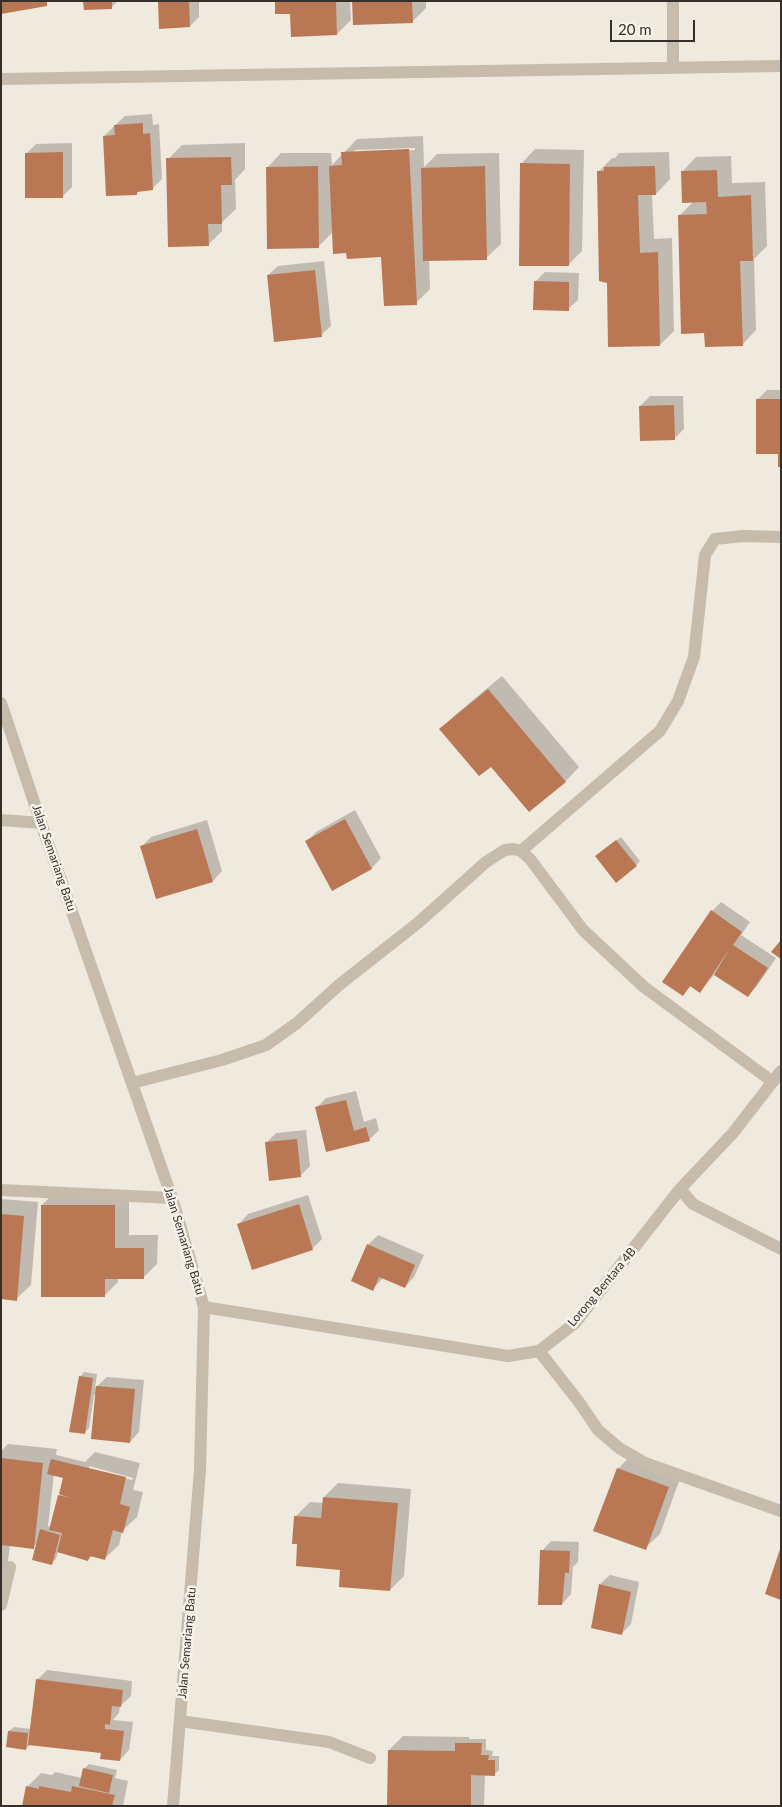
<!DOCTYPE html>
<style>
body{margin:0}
#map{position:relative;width:782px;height:1807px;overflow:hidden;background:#f0e9de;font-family:Lato,sans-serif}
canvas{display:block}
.frame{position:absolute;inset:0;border:2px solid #352f2a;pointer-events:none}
.scale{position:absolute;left:610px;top:20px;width:85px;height:22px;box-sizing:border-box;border:2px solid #352f2a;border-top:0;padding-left:6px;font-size:15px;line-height:18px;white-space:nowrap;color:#352f2a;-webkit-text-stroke:4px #f8f3ea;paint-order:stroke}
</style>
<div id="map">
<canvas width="782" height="1807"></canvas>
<div class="frame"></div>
<div class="scale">20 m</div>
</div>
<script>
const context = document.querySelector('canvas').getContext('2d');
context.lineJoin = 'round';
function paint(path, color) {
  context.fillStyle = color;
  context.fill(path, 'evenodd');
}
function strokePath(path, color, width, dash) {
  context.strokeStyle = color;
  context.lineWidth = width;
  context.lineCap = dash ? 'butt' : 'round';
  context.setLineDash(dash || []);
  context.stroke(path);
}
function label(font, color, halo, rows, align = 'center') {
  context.font = font + ' Lato,sans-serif';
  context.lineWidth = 5;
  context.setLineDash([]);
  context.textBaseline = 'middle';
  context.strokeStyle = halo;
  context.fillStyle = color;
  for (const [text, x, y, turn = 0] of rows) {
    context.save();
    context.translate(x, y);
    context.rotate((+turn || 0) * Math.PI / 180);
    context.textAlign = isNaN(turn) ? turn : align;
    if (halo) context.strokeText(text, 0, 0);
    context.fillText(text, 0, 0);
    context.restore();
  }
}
paint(new Path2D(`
 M85,1H118L112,7Z
 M159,1H199V17L190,26Z
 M276,1H350L351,20L337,34L292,13Z
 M354,1H426V8L412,22Z
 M152,114L153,125L159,124L162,179L152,189L140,190L136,194L104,136L125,116Z
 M423,136L424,167L437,154L499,153L501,244L486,258L429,259L430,289L416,303L383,256L348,252L333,232L318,247L267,168L281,153H331L332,165L357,139ZM415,148V150L352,153L355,150Z
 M72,143V187L62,197L26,154L36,144Z
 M245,143V169L235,180L236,209L222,222V231L208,245L168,159L182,145Z
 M535,149L584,150L582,251L568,265L521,164Z
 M669,152L670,179L656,194H652L654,239L672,238L674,331L660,345L608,282L598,172L612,158H615L619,153Z
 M731,156L732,183L765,182L767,246L754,259L756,330L742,345L705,332L679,216L694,201L682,172L696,157Z
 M324,261L331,326L321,335L268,275L278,266Z
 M545,272L579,273L578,300L568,309L535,282Z
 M767,390H781V466L779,453L757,400Z
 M650,396H683L684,429L674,439L640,406Z
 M502,676L579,767L565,782L441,729L455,715Z
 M355,810L381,858L372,868L332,889L307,841L316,832Z
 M207,820L222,871L213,881L141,847L151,837Z
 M621,837L640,861L636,865L601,852Z
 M721,902L750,922L741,935L776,958L757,986L748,996L715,974L700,991L691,986L682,994L712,911Z
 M356,1091L364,1122L376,1118L379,1130L369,1140L327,1151L316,1108L326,1098Z
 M306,1130L310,1166L300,1176L266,1143L276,1133Z
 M56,1191H129V1235H158L157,1264L143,1278H118V1282L104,1296L42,1205Z
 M308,1195L322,1239L313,1248L253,1268L239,1224L248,1214Z
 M2,1199L38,1202L31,1285L16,1299L1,1298Z
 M378,1235L424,1255L414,1277L405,1287L383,1278L373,1289L368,1245Z
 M84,1372L97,1374L95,1388L107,1377L144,1380L139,1432L130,1442L96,1395H94L89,1428L84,1433L80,1377Z
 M8,1444L57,1449L56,1455L85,1462L95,1452L140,1463L133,1490L143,1492L137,1517L122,1531L119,1545L104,1559L92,1556L88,1559L58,1551L56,1559L51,1563L38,1542L33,1547L10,1545L4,1591L1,1594V1451ZM89,1466L133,1478L132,1480L89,1469ZM54,1474L65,1477L51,1527L48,1526Z
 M632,1454L682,1473L660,1534L645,1548L618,1469Z
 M338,1483L411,1489L404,1576L390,1590L341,1569L299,1543L296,1516L310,1502L323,1503L324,1497Z
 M551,1541L579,1542L578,1562L573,1567L571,1594L562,1604L542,1551Z
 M610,1575L639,1582L631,1624L622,1633L600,1584Z
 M47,1670L132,1681L131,1696L120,1706L119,1713L113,1720L133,1722L129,1750L120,1760L102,1752L31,1744L26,1749L9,1731L14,1727L31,1729L37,1680Z
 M403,1736L469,1737V1739H486V1750L493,1751L492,1756H499V1770L494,1775L485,1774L484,1806H388L389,1750Z
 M89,1764L117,1770L115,1778L128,1781L123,1806H23L27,1787L41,1773L52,1775L55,1772L82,1778L84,1769Z`), '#0003');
paint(new Path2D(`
 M1,1H47V6L1,14Z
 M83,1H112V9L84,10Z
 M158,1H189L190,27L159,29Z
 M275,1H336L337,35L291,37L290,14H275Z
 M352,1H412L413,23L353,25Z
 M143,123V134L150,133L153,190L137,192V195L106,196L103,136L115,135L114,125Z
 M409,149L417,305L384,306L381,257L347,259L346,253L333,254L329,166L342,165L341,152Z
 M63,152V198H25V153Z
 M231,157L232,185H221L222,224H208L209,246L168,247L166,158Z
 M520,163L570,164L569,266H519Z
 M318,166L319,248L267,249L266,167Z
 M485,166L487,260L423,261L421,168Z
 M655,166L656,195H638L640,253L658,252L660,346L608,347L607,283L599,281L597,171H604V167Z
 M717,170L718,197L751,195L753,261H740L743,346L705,347L704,333L681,334L678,215L707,214L706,202L682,203L681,171Z
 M315,270L322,337L274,342L267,275Z
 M534,281L569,282V311L533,310Z
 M756,399H781V467H778V454H756Z
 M674,405L675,440L640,441L639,406Z
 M488,689L566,782L529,812L491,767L479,776L439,729Z
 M345,819L372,869L332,891L305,841Z
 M197,829L213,882L156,899L140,846Z
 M616,840L637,866L616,883L595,856Z
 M711,910L742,932L733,945L768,968L748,997L714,975L730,948L700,993L690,986L683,996L662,982Z
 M781,940V959L771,952Z
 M346,1100L354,1131L366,1127L370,1141L326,1152L315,1107Z
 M297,1139L301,1177L269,1181L265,1142Z
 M299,1204L313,1250L252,1270L237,1224Z
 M41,1205H115V1248H144V1279H105V1297H41Z
 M1,1214L24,1216L17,1301L1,1299Z
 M367,1244L415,1265L405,1288L379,1277L373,1291L351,1281Z
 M79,1376L93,1378L85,1434L69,1432Z
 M96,1386L135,1389L130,1443L91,1439Z
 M1,1458L43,1463L34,1549L1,1545Z
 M51,1459L126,1477L120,1504L130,1507L123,1533L113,1530L105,1560L90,1556L88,1561L57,1552L62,1533L49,1530L58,1495L71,1498L59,1494L63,1478L47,1474Z
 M617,1468L669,1487L646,1550L593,1531Z
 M323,1497L398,1503L390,1591L339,1587L340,1570L296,1566L297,1544H292L294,1516L321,1518Z
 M40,1529L60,1535L52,1565L32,1560Z
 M780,1549H781V1600L765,1594Z
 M540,1550L570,1551L569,1573H565L562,1605H538Z
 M599,1584L631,1592L622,1635L591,1628Z
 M36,1679L123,1690L121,1707L112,1706L110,1725L105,1724V1729L124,1731L120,1761L100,1759L101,1753L28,1745Z
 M8,1731L28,1733L26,1750L6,1747Z
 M455,1743H482L481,1755H489L488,1760H495V1776L471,1775V1806H387L388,1750L455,1751Z
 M83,1768L113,1775L109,1793L79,1786Z
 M26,1786L39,1789V1786L71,1792L72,1786L115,1795L112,1806H22Z`), '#b97753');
strokePath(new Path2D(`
 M180,1721L329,1742L370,1758`), '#c7bbab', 12);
strokePath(new Path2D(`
 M673,67V1
 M1,79L781,66
 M1,703L41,823L172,1198L204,1307L200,1470L173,1806
 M1,820L41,823
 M521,851L660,731L678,701L694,657L705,555L715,539L743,536L781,537
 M132,1083L222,1060L266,1045L297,1023L339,985L419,922L486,862L505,850L513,849L521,851L530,859L583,930L644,987L773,1082
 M680,1189L693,1204L781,1249
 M1,1190L172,1198
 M204,1307L508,1356L539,1351L575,1323L680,1189L733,1133L781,1071
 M539,1351L579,1402L598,1430L619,1448L645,1463L781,1511
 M1,1605L10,1567`), '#c7bbab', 12);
label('12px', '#352f2a', '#f8f3ea', [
 ["Jalan Semariang Batu",54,858,71],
 ["Jalan Semariang Batu",184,1241,73],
 ["Lorong Bentara 4B",602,1287,-50],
 ["Jalan Semariang Batu",187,1643,-85]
]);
</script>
